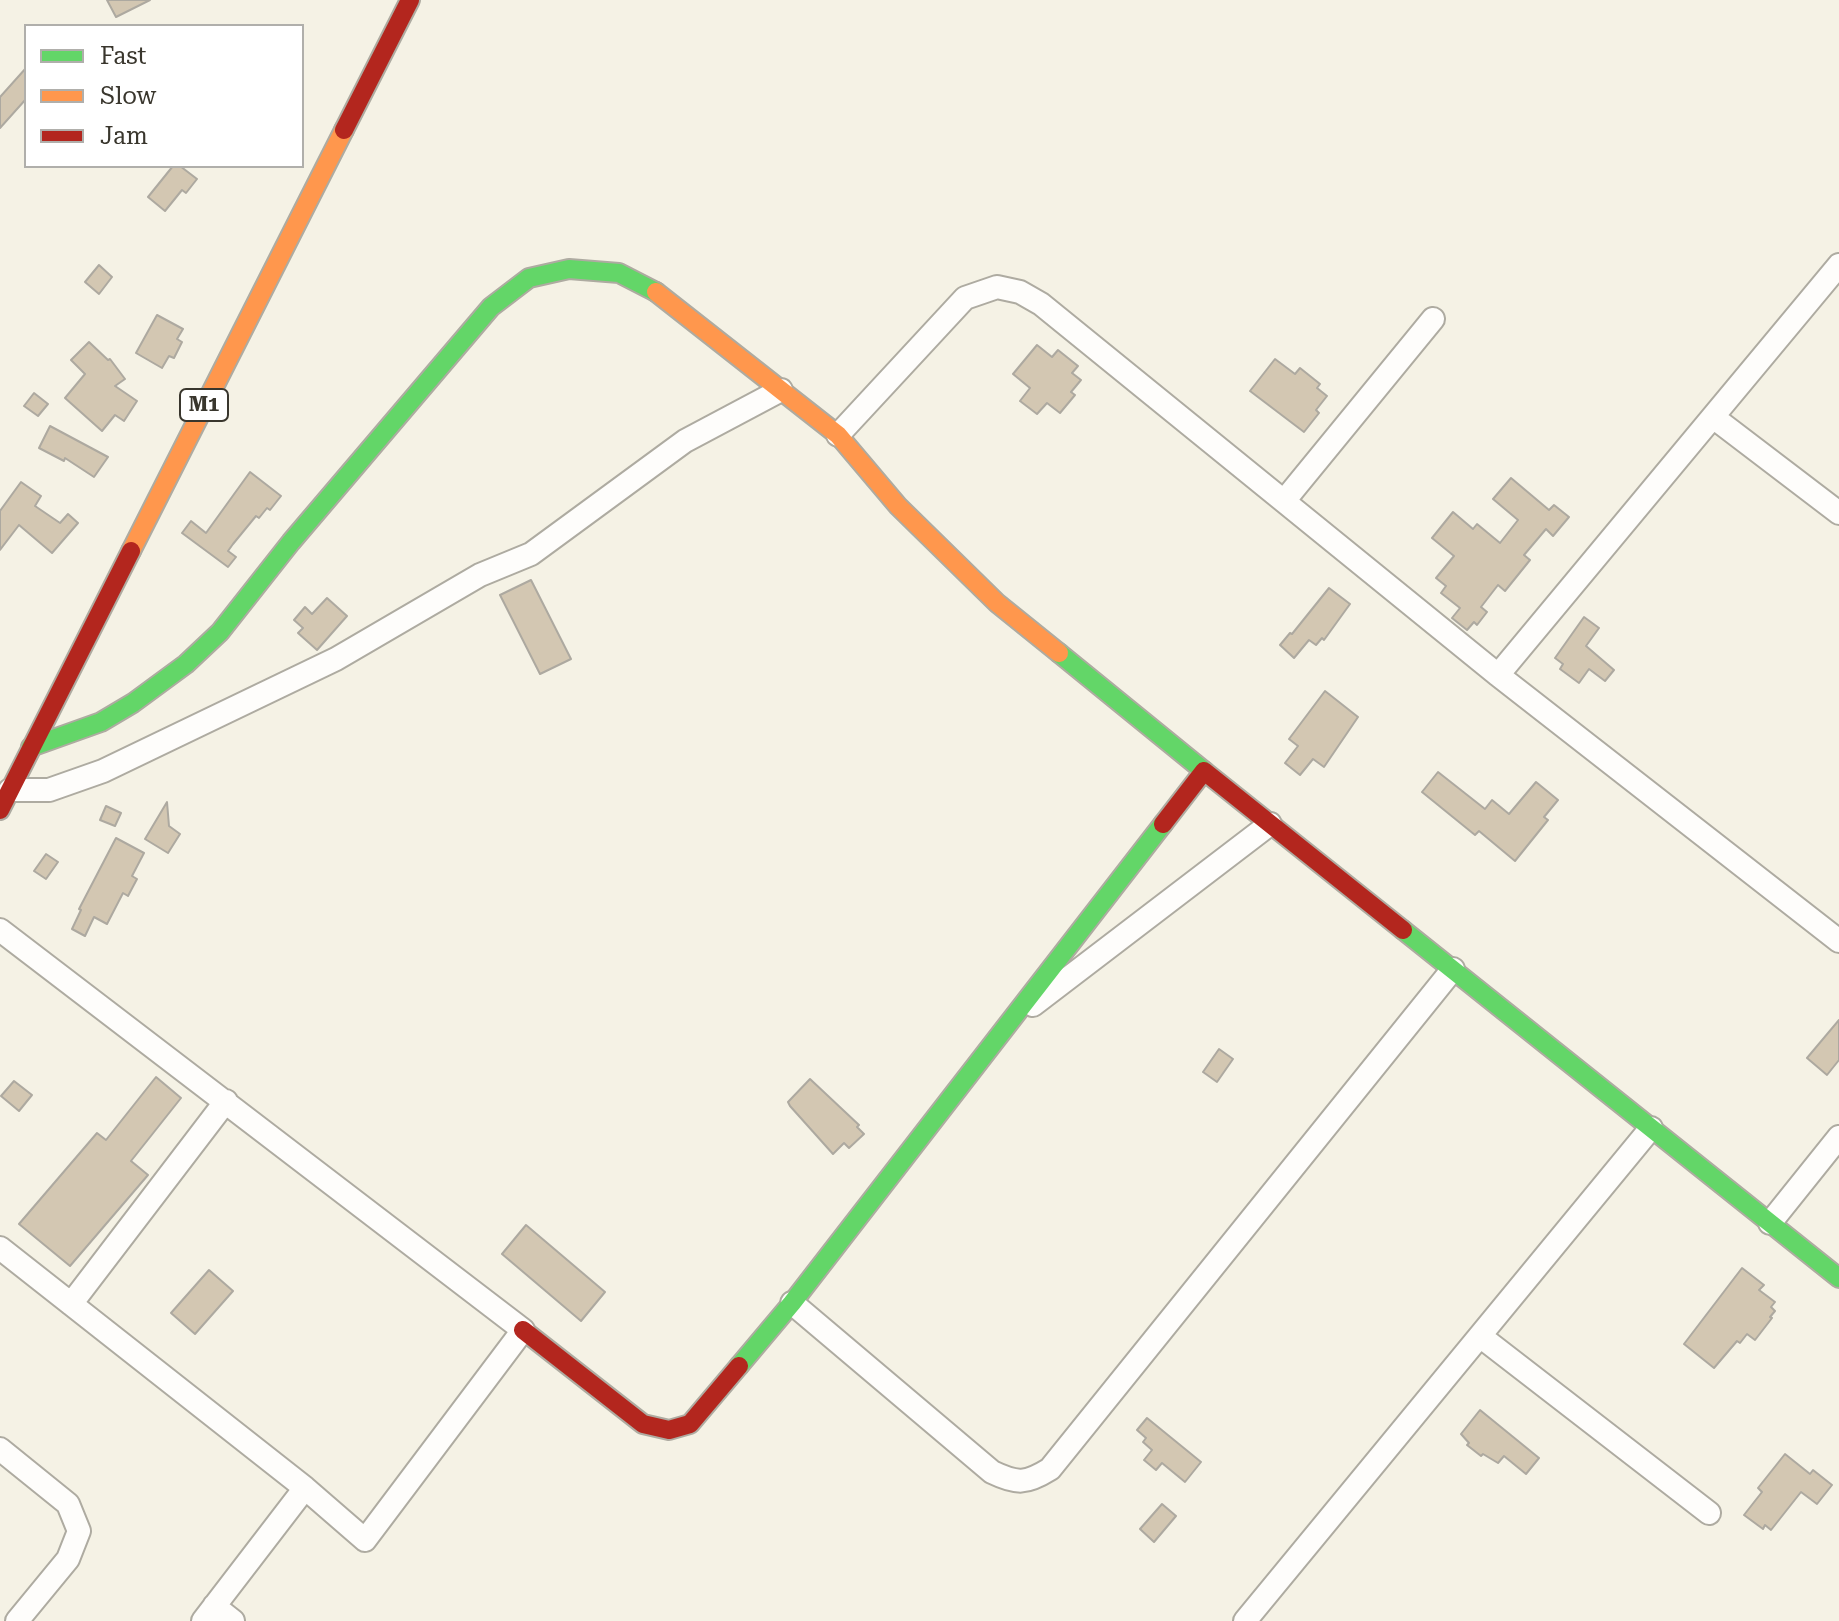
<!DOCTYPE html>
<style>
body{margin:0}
#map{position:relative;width:1839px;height:1621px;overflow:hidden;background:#f5f2e5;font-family:"Roboto Serif",serif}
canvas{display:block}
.legend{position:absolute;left:24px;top:24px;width:280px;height:144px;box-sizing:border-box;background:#fff;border:2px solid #b0afab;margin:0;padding:10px 14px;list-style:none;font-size:24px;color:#39362d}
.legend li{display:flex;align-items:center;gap:16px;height:40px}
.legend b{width:40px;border:2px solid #b0afab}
</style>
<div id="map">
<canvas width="1839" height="1621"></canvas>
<ul class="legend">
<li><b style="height:10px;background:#63d668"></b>Fast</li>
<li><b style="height:10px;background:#ff974d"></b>Slow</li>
<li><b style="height:10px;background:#b3261e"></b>Jam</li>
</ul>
</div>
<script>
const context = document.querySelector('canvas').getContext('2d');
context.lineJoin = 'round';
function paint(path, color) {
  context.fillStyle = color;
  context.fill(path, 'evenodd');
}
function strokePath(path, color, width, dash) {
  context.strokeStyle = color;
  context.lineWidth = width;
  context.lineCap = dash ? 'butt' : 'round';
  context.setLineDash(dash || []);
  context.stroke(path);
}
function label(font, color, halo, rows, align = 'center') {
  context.font = font + ' "Roboto Serif",serif';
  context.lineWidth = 7;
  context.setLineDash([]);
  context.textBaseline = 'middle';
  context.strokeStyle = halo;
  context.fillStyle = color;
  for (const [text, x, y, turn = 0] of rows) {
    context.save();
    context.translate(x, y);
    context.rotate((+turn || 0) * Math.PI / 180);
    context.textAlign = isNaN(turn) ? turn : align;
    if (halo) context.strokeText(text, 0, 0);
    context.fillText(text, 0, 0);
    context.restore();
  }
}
const building = new Path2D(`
 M107,0H150L116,17Z
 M26,68V99L0,128V97Z
 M173,166H180L197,179L186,193L182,190L165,211L148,197Z
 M99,265L112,277L99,294L85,282Z
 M157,315L183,329L177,339L182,342L174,358L169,356L162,368L136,353Z
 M89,342L108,360L110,359L125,379L115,386L137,401L124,421L115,415L102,431L65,398L85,374L71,360Z
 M1037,345L1052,357L1058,350L1078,366L1072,373L1081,380L1071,392L1075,395L1060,413L1047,403L1037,414L1020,401L1030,388L1013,374Z
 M1275,359L1295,374L1300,368L1320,384L1317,388L1327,396L1316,410L1319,413L1304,432L1250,391Z
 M34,393L48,404L38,416L24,406Z
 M50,426L108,457L94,477L65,458L64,461L39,448Z
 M250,472L281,496L270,510L267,508L259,518L256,516L233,544L228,551L236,557L228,567L182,533L191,521L206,533Z
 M1511,478L1549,510L1554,505L1569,517L1553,536L1546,529L1524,555L1530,560L1505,591L1498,585L1481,607L1487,612L1477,625L1474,622L1467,630L1452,618L1460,608L1441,593L1446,586L1436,578L1454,556L1432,538L1453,512L1473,529L1477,524L1500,543L1518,520L1493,499Z
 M21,482L41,496L35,506L60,523L68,514L78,523L52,553L19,525L0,550V511Z
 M531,580L571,659L540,674L500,595Z
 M1329,588L1350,604L1324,640L1322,638L1316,645L1309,640L1294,658L1280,645L1290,633L1292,634Z
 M327,598L347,616L317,650L298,633L303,628L294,620L305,607L312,614Z
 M1584,617L1599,628L1586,646L1614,670L1605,681L1589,669L1579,683L1560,669L1563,664L1555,658Z
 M1325,691L1358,717L1324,767L1313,759L1300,775L1285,763L1298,746L1289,739Z
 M1438,772L1485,809L1492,800L1509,814L1536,782L1558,800L1544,817L1548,820L1515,861L1479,831L1475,835L1422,792Z
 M167,802L169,826L180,834L168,853L145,839Z
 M106,806L121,813L115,826L100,820Z
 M116,838L144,853L132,876L137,879L128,896L123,893L107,924L94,917L85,936L72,929L81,910L79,909Z
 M46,854L58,862L46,879L34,871Z
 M1839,1020V1060L1827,1075L1807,1058Z
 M1219,1049L1233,1059L1217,1082L1203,1072Z
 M156,1077L181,1098L131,1161L148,1175L70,1266L19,1224L97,1133L106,1140Z
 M810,1079L859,1125L857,1127L864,1134L849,1148L844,1143L833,1154L790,1106L788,1102Z
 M14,1081L32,1095L19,1111L1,1096Z
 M526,1225L605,1292L581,1321L502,1254Z
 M1742,1268L1764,1285L1759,1290L1775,1302L1771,1307L1775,1311L1770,1317L1772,1318L1755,1340L1747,1334L1740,1343L1737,1341L1714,1368L1684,1344Z
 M209,1270L233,1291L195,1334L171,1313Z
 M1480,1410L1539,1458L1526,1474L1504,1456L1498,1463L1483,1454L1481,1456L1467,1445L1469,1443L1461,1434Z
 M1147,1418L1201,1462L1185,1482L1162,1463L1156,1470L1144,1460L1152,1450L1143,1442L1146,1438L1137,1430Z
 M1785,1454L1810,1474L1813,1470L1832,1485L1817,1504L1801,1492L1771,1530L1765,1525L1763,1529L1744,1515L1762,1492L1758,1488Z
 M1162,1504L1176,1516L1154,1542L1140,1529Z`);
paint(building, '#d3c7b2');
strokePath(building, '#ada9a0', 2);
const street = new Path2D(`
 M1713,417L1839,513
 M838,435L965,298L997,287L1020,292L1041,304L1498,675L1839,941
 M1284,501L1433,319
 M1498,675L1839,265
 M10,790H49L103,771L336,659L480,575L531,554L685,441L781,390
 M0,930L523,1330L365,1540L305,1488L0,1248
 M1033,1005L1270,824
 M1770,1223L1839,1137
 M792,1303L992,1472C1017,1484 1026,1484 1050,1469L1453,969
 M71,1304L226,1101
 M1480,1336L1709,1513
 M0,1449L68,1504L79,1531L68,1559L17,1621
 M214,1606L233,1621
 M203,1621L305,1488
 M1245,1621L1651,1128`);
const fast = new Path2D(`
 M1059,653L1204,771
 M31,747L101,722L133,703L186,664L220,632L291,542L491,307L529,278L569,269L619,273L656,292
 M1403,930L1839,1278
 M739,1366L792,1303L1163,824`);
const slow = new Path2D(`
 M656,292L838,435L898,506L997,603L1059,653
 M131,551L344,130`);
const jam = new Path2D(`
 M344,130L410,0
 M0,810L131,551
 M1163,824L1204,771L1403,930
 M523,1330L643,1424L669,1430L690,1424L739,1366`);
strokePath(street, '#aeaba1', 26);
strokePath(fast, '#aeaba1', 22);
strokePath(slow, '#aeaba1', 22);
strokePath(jam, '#aeaba1', 22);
strokePath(street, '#fefdfb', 22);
strokePath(fast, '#63d668', 18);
strokePath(slow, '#ff974d', 18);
strokePath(jam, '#b3261e', 18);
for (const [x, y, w] of [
 [204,405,48]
]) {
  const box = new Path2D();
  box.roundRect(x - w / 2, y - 16, w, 32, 6);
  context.fillStyle = '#fff';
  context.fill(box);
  strokePath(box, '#39362d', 2);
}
label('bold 20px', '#39362d', null, [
 ["M1",204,405]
]);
</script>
